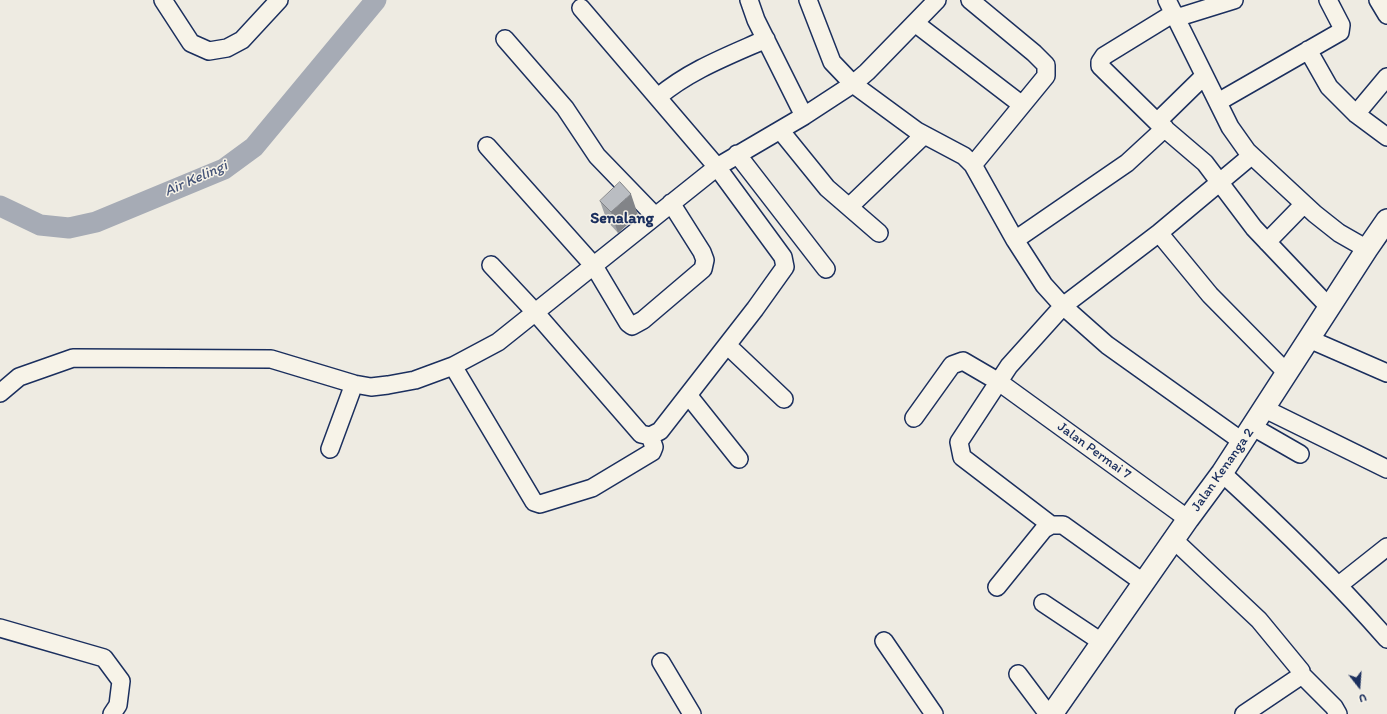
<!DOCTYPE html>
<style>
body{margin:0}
#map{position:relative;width:1387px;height:714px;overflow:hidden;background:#eeebe2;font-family:Itim,sans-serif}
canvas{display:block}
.north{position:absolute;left:1339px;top:666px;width:40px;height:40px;-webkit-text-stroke:3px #f7f3e8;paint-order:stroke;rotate:163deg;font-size:11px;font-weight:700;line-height:16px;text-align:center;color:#1b2f5e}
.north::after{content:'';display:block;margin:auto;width:14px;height:18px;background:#1b2f5e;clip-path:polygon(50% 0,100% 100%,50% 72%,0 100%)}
</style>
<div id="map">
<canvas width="1387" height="714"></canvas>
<div class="north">U</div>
</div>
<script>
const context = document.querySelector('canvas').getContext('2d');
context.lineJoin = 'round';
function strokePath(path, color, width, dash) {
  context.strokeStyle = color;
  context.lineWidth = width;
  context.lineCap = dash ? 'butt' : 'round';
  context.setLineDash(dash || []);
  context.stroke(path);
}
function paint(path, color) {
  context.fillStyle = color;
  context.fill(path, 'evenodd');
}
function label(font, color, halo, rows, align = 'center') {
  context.font = font + ' Itim,sans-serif';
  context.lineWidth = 3;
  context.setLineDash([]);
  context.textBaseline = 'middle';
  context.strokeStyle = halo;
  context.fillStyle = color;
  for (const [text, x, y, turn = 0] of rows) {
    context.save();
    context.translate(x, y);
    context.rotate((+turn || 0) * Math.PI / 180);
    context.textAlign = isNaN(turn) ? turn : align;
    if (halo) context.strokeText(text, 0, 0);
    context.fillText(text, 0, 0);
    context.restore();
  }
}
strokePath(new Path2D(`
 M0,206L40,225L69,228L96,222L224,169L254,147L376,0`), '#a6abb5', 21);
const minor = new Path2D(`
 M163,0L191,43L209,51L227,48L242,40L279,0
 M749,0L756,20L804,116
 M808,0L832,62L853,84L917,131L964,156L973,165L1015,240L1044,285L1063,306L1107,345L1243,442
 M970,0L1034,53L1046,65V76L973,165
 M1167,0L1230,127L1247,151L1315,214L1339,233L1367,249
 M1378,0L1387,15
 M1174,13L1104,56L1100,62V66L1157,122L1205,163L1254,228L1329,307
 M1176,18L1234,0
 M915,23L1022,105
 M505,39L565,108L597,156L655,216
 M1308,50L1329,87L1356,114L1387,137
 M658,97C690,70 728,56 766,39
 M1218,102L1340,32L1341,25L1328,0
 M1356,114L1387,77
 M1157,122L1204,76
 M780,130L827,188L879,233
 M487,146L594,266L628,323L632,326L643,320L703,269L705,260L702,252L671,203
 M737,154L826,269
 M849,207L924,135
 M1159,233L1210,295L1287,373
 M1015,240L1127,163L1165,128
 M1267,242L1304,204
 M491,265L535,312L641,434L650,436L660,431L755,309L785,267L783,257L717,167L581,8
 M1309,339L1387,373
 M727,345L784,399
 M453,366L534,502L540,504L592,488L652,452L654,447L650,436
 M0,393L19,377L73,358L271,359L354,384L371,387L388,385L415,380L453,366L498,342L717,167L804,116L853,84L867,72L937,0
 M688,395L739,459
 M1265,409L1387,469
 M914,418L952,365L963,361L999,382L1188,519
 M1253,427L1300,454
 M330,449L354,384
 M1222,473C1281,527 1335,579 1387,639
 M1051,525L962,457L959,442L1009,366L1063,306L1159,233L1251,156
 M1174,540L1259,620L1301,671L1299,677L1244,714
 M1339,585L1387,547
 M997,587L1044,529L1051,525H1063L1144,583
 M1043,603L1103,643
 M0,628L104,658L121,681L118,705L112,714
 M884,641L934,714
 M661,662L692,714
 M1018,674L1048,714
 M1301,674L1334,707L1338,714`);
const major = new Path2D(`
 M1052,714L1188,519L1222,473L1367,249L1387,220`);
strokePath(minor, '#1b2f5e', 20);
strokePath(major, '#1b2f5e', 24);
strokePath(minor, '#f7f3e8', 17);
strokePath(major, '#f7f3e8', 21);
paint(new Path2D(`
 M600,201L638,215L618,233L607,221Z`), '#a0a3a7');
paint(new Path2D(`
 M631,194L638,215L618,233L611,212Z`), '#828488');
const building = new Path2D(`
 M620,182L631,194L611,212L600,201Z`);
paint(building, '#babdc2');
strokePath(building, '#828488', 1);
label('14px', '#1b2f5e', '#f7f3e8', [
 ["Jalan Permai 7",1094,451,36],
 ["Jalan Kenanga 2",1223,470,-55]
]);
label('italic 15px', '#455478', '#f7f3e8', [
 ["Air Kelingi",196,179,-24]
]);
label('bold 16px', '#1b2f5e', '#f7f3e8', [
 ["Senalang",622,219]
]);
</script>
